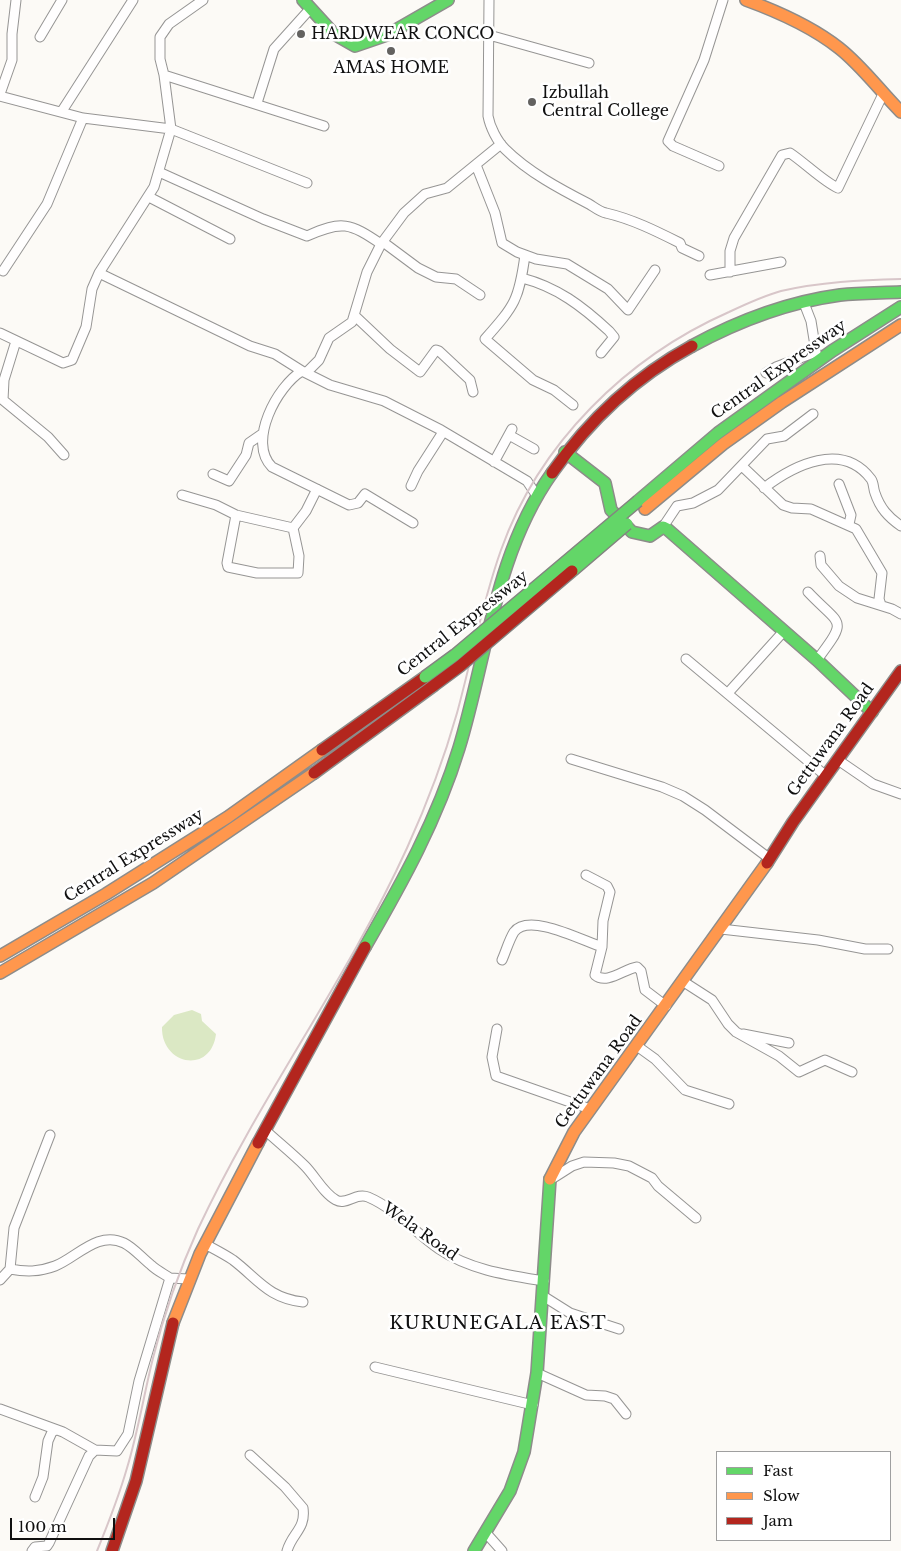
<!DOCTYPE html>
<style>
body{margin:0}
#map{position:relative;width:901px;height:1551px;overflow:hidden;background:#fcfaf6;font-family:"Libre Baskerville",serif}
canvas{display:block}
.legend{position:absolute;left:716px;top:1451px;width:175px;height:90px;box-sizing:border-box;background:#fff;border:1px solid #9f9f9f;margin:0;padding:6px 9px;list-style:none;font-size:15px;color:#101010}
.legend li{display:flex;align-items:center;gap:10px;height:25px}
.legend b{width:25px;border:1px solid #9f9f9f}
.scale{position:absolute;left:10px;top:1518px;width:105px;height:22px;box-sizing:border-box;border:2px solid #101010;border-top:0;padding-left:6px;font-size:15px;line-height:18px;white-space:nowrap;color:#101010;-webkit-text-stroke:4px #fff;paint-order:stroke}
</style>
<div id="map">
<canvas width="901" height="1551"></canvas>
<ul class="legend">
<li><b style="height:6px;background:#63d668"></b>Fast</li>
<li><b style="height:6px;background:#ff974d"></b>Slow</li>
<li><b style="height:6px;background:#b3261e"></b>Jam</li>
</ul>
<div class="scale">100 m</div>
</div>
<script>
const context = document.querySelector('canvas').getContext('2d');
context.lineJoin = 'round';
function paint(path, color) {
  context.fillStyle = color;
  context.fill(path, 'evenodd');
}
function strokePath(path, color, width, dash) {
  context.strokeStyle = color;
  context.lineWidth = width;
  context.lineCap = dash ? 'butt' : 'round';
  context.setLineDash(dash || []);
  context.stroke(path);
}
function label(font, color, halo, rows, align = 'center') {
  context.font = font + ' "Libre Baskerville",serif';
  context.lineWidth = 5;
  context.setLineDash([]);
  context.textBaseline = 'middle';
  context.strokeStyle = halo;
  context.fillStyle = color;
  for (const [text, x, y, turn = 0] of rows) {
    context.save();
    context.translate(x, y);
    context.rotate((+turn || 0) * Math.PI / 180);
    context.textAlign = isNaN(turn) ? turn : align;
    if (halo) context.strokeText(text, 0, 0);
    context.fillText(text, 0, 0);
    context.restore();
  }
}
paint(new Path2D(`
 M192,1010L201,1014L202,1021L216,1034C211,1075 161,1065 162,1027L174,1015Z`), '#dbe8c4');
const street = new Path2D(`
 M489,0L488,116C490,127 497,141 505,149C528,172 560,189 589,204C594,207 600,212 606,213C632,219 656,231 680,243L682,248L699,256
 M489,35L589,63
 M40,37L62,0
 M164,75L324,126
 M0,94L12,60V34L16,0
 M0,96L83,118L171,129L307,183
 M257,103L274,49L310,9
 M62,111L133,0
 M476,165L495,213L502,243L517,252L536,259L567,264L608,289L628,310L655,270
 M719,166L673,146L668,141L704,60L723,0
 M159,172L263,219L307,236C342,220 350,223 381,244
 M149,197L230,239
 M383,242L418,268L436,277L456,279L480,295
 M525,255C519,300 515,305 485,339L533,380L554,390L573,405
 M3,271L47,204L83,118
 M730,272V251L734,238L782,155L790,153C805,163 824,182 838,188L883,94
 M99,273L250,346L275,354L302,371
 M710,275L781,262
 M522,278C557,287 582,306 609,331L614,337L601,353
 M354,315L390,349L420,372L436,350L439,351L470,380L473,392
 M0,333L63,363L72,360L86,327L92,289L99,273L154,187L171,129L164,75L160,59V37L169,24L203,0
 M16,341L4,380L3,400L48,437L64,455
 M306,373L330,385L384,401L441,430L527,481L537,496
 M766,373L776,367L816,352L811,321L804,303
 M509,435L534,449
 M494,462L512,429
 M743,467L783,505L792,508L811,509L856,529L882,573L879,599L881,605
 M213,474L229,481L246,455L249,443L262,434
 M839,484L851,515L849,524
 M411,486L418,471L443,432
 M764,488C794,465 842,441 871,479C874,483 873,488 875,493C880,508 888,517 901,526
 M182,495L216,505L236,515L293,528L306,511L317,489
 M236,515L227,563L228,567L257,573H298L299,556L293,528
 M413,523L365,494L358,503L349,505L272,467C247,442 277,386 302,371L306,373L319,360L329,338L352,322L367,272L381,244L404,213L425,194L447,188L501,144
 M663,527L677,506L693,503L718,490L767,439L784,436L813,414
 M820,556L821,565L839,586L857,598L892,609L901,614
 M808,592C841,627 849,617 817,660
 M686,659L826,776
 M728,693L784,631
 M571,759L662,787L683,796L705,810L770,859
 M838,760L873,784L901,794
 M586,875L607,886L610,892L603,921L602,947L595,975C607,985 624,969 637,967L641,971L645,990L666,1006
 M721,929L818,940L865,949H888
 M502,960C506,951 509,940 514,932C529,912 583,941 602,947
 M684,982L712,1000L728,1024L736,1032L779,1056L799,1072L825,1060L852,1072
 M497,1029L492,1057L496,1076L590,1109
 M743,1034L789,1043
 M637,1046L655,1059L685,1090L729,1104
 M265,1130C278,1142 293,1154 305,1166C315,1176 324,1194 336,1200C346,1206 356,1192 368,1197C396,1209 414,1232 439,1249C470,1270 507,1275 544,1281
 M550,1180L572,1166L584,1162L614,1163L629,1166L652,1178L658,1186L696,1218
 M205,1244C214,1249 224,1254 233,1260C258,1279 268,1298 303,1302
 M10,1269C26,1272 39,1272 55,1266C76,1258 98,1230 124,1243C134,1248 142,1258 151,1265C156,1270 164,1274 170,1278
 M0,1280L10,1269L14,1228L50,1135
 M543,1296L570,1313L619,1329
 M375,1367L533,1405
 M537,1373L586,1395L605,1396L614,1399L626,1414
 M0,1409L63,1432L95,1450L117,1451L128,1434L139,1381L170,1278L188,1279
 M250,1455L285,1487L303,1508C306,1529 292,1533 287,1551
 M35,1497L43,1477L48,1441L52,1432L56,1430
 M486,1533L502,1551
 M32,1551L35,1547L47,1546L49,1543L89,1456L95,1450`);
const fast = new Path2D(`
 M303,0L334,34L355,46L387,35L448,0
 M692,346C738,321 788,302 840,295C860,293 881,293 901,292
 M565,452L605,483L611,510L632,532L650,536L663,527L667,529L817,660L872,712
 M638,501L718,433L832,351L901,307
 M365,947C402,883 437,820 459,748C487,656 495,553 552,473
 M474,1551L510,1491L524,1452L537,1373L550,1179`);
const slow = new Path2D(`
 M746,0C779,12 811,26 839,48C862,66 880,91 901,112
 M645,509L723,444L782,402L901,325
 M0,956L106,894L228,817L322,750
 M0,973L153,883L314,773
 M550,1179L574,1132L767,863
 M173,1323L200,1254L258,1143`);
const jam = new Path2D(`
 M552,473C589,420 635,377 692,346
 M322,750L425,677
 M314,773L433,686
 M767,863L793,822L901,671
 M258,1143L365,947
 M112,1551L136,1481L173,1323`);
strokePath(street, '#969594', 11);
strokePath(fast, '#8d8c8a', 14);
strokePath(slow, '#8d8c8a', 14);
strokePath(jam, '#8d8c8a', 14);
strokePath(street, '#fffefe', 9);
strokePath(fast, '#63d668', 11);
strokePath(slow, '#ff974d', 11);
strokePath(jam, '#b3261e', 11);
strokePath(new Path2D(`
 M97,1551C108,1524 119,1496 127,1468C138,1432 144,1394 153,1358C164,1314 179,1271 198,1229C259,1098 347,980 407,848C427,804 444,759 457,713C472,658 482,603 501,550C539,443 627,357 729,312C746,304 763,296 781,291C820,282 861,280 901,279`), '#d8c6c9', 2);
const fastBridge = new Path2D(`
 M572,571L627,524
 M425,677L455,655L638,501`);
const jamBridge = new Path2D(`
 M433,686L460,666L572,571`);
strokePath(fastBridge, '#848381', 14, []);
strokePath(jamBridge, '#848381', 14, []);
strokePath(fastBridge, '#63d668', 11);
strokePath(jamBridge, '#b3261e', 11);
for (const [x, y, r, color] of [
 [301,34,5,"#636260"],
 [391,51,5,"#636260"],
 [532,102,5,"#636260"]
]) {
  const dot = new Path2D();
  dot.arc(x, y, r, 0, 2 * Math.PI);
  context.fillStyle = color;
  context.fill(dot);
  strokePath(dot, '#fff', 2);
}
label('16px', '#101010', '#fff', [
 ["HARDWEAR CONCO",311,34],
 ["AMAS HOME",391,68,"center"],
 ["Izbullah",542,93],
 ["Central College",542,111]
], 'left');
label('16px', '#101010', '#fff', [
 ["Central Expressway",779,370,-35],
 ["Central Expressway",463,624,-38],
 ["Gettuwana Road",831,740,-54],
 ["Central Expressway",134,856,-32],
 ["Gettuwana Road",599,1072,-54],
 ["Wela Road",420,1232,35]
]);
context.letterSpacing = '1px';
label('18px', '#101010', '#fff', [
 ["KURUNEGALA EAST",498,1324]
]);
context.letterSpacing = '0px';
</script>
